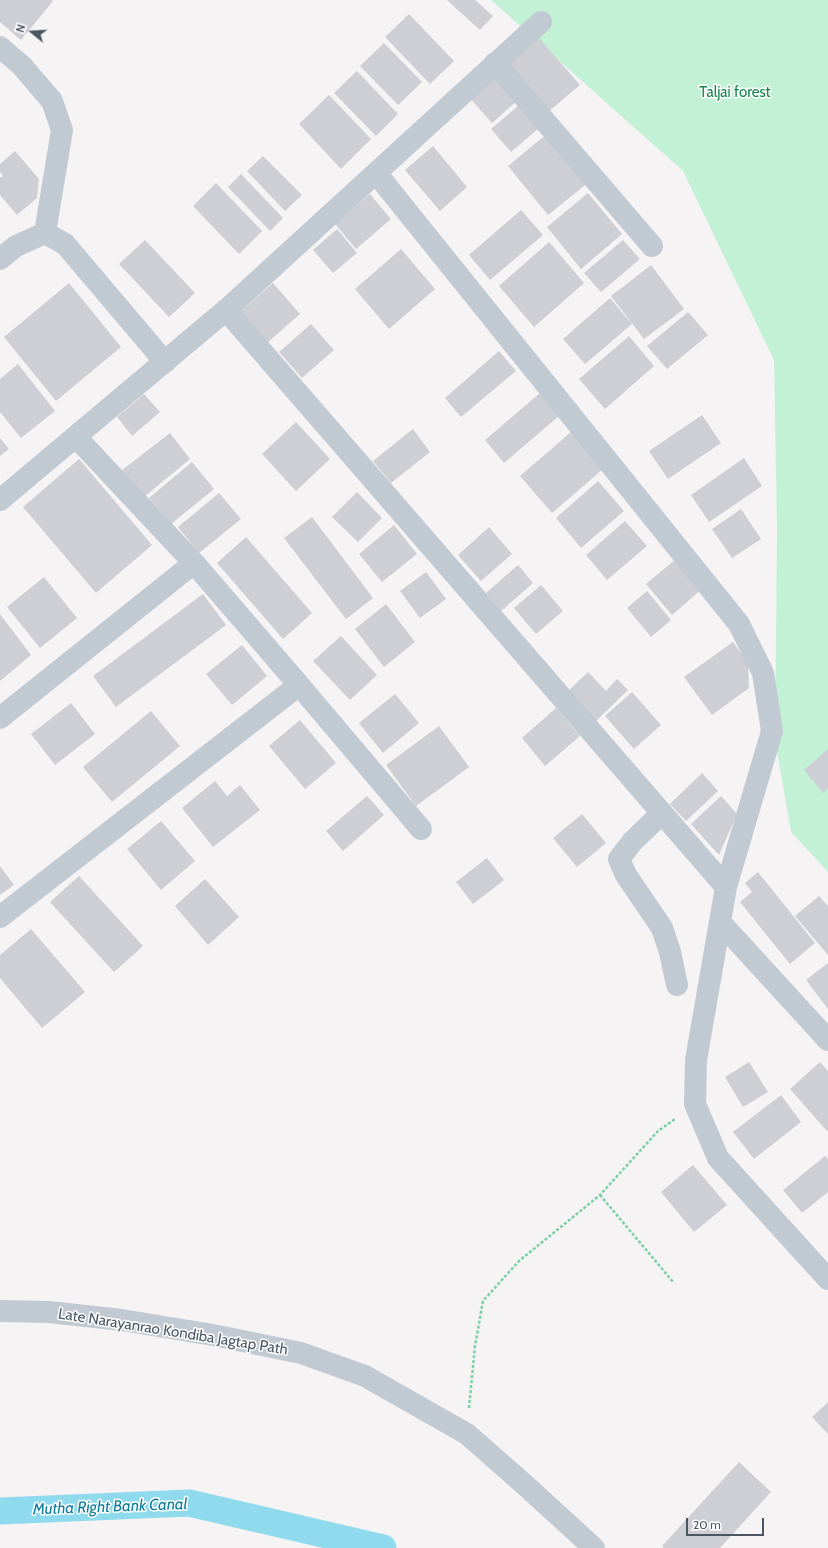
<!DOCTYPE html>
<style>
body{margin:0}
#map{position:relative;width:828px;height:1548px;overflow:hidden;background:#f5f3f3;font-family:Cabin,sans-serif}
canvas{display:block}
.north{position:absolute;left:12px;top:12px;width:40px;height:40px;-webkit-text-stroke:3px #fff;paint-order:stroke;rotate:288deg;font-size:11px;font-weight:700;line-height:16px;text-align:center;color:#4a5661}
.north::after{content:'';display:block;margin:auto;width:14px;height:18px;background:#4a5661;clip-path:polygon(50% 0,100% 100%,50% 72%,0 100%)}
.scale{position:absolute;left:686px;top:1518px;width:78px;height:18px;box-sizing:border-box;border:2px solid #4a5661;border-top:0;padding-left:5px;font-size:12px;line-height:14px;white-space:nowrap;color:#4a5661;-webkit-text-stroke:3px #fff;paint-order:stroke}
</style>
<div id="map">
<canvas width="828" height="1548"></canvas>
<div class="north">N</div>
<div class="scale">20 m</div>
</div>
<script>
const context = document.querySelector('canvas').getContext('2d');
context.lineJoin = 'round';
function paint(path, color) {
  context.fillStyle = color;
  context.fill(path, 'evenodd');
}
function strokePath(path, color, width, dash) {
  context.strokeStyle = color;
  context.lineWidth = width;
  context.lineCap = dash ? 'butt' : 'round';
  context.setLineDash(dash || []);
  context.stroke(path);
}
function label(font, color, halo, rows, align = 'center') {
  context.font = font + ' Cabin,sans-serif';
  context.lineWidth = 3;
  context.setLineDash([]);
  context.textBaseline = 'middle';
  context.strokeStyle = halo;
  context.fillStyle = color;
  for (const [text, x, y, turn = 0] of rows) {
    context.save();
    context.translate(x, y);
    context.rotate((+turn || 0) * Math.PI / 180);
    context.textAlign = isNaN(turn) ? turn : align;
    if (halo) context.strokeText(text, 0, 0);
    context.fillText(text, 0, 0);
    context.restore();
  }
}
paint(new Path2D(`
 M491,0H828V872L791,832L775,740L777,530L774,360L683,171Z`), '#c3f1d5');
strokePath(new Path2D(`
 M0,1511L189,1503L383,1548`), '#90daee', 27);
paint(new Path2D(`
 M0,0H52L53,1L21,40L0,22Z
 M447,0H475L493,16L480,30Z
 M409,14L454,61L430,84L385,37Z
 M539,38L580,85L548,112L508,65Z
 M384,43L422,82L398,105L360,66Z
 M357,71L398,114L376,136L334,93Z
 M494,72L518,100L492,123L468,96Z
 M329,95L371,139L341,169L299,124Z
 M518,106L538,129L511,152L491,129Z
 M548,133L589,182L548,215L508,166Z
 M433,146L467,187L440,211L405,170Z
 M15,151L39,179L37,198L17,215L0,195V178L3,176L0,172V164Z
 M263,156L302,195L285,211L247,171Z
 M241,174L283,218L270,231L228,187Z
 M216,183L262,231L239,254L193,206Z
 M588,193L622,234L581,269L547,227Z
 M370,194L391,219L356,249L335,224Z
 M521,210L543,235L490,280L469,255Z
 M337,229L357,253L333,273L313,250Z
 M145,240L195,293L169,317L119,264Z
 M623,240L640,259L601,292L584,273Z
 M549,242L584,283L534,327L499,286Z
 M401,249L435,289L389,329L355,289Z
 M651,265L684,309L644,339L611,296Z
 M69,283L121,347L56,401L4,337Z
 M273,283L300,314L267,343L240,312Z
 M610,298L632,324L585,364L563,339Z
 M688,312L708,335L667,369L647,346Z
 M311,324L334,350L302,378L279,352Z
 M629,336L654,366L605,409L579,379Z
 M499,351L516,371L461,417L445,398Z
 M18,364L55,411L21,438L0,412V379Z
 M540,393L559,416L504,463L485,440Z
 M144,394L160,412L132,436L117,417Z
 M702,415L721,443L668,479L649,451Z
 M296,422L330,459L296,491L262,454Z
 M413,429L430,452L391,483L373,461Z
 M571,432L603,469L552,513L520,476Z
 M170,433L190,459L144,497L122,470Z
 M0,438L9,449L0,456Z
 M744,458L762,486L709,522L691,495Z
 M79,459L152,545L96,593L23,507Z
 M192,462L214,489L171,524L149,498Z
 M598,481L624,511L581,548L556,518Z
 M357,492L382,518L358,542L332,517Z
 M219,493L241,519L199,553L178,527Z
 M741,509L761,539L732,558L712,529Z
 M312,517L373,598L346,619L284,538Z
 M625,521L647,546L607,580L586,555Z
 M394,525L417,554L382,582L359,554Z
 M489,527L512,554L481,581L458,555Z
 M246,537L312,613L283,639L217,563Z
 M676,559L702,589L672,615L646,584Z
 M518,565L533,583L501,611L486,593Z
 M426,572L446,599L420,618L400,591Z
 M44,577L77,618L40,648L7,607Z
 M541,585L563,611L536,634L514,608Z
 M647,591L671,620L651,637L627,608Z
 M203,594L226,625L116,707L93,676Z
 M386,604L415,642L384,667L355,629Z
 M0,614L31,655L0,681Z
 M341,636L377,675L350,700L313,661Z
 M733,642L748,663L749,688L712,715L684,677Z
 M242,645L267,676L232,705L206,674Z
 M588,672L606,691L617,679L628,690L593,724L565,694Z
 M632,692L661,725L634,749L605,716Z
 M395,694L419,723L383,753L359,723Z
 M71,703L95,734L55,765L31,734Z
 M556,708L580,736L545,766L522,738Z
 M151,711L180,746L112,802L83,767Z
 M300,720L336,763L305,789L269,746Z
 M439,726L469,767L416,806L386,765Z
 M828,749V788L823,793L804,770Z
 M702,773L718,791L686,821L670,804Z
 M215,781L227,796L240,785L260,810L213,847L182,808Z
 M367,796L384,815L343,851L326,831Z
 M721,796L737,814L719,855L691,824Z
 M582,814L606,843L577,867L553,838Z
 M161,821L195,861L161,890L127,849Z
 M487,858L504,880L473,904L456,882Z
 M0,866L14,885L0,895Z
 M758,872L815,943L790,964L740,902L752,892L745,883Z
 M79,876L143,946L114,972L50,902Z
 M205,879L239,917L208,945L175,906Z
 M819,896L828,906V955L795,916Z
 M31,929L85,992L42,1028L0,978V955Z
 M828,963V1009L806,980Z
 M749,1062L768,1092L743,1107L725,1077Z
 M820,1062L828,1071V1130L827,1131L790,1089Z
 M781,1095L801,1122L754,1159L733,1132Z
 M825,1156L828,1159V1192L802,1213L783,1190Z
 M693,1165L727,1205L694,1232L661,1192Z
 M828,1402V1434L812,1417Z
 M739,1462L771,1492L720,1548H664L662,1546Z`), '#cdcfd5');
strokePath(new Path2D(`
 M600,1195L674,1283
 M469,1408L475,1346L483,1301L519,1261L600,1195L658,1131L675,1119`), '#7ad0a6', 2.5, [3, 2]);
strokePath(new Path2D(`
 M0,47L22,66L52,101L62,130L45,233
 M495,63L652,246
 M376,173L739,624L763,673L772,731L726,887L696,1060L695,1104L718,1158L828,1279
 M45,233L65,244L165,362
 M0,259L16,246L45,233
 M226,310L726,887
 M76,437L194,563L299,685
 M0,500L226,310L541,22
 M0,718L194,563
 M662,813L632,842L619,859L626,875L662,928L670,952L677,985
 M0,917L299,685L421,829
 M720,922L828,1040
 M0,1311L49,1312L122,1320L213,1335L301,1353L365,1376L467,1434L525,1485L594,1548`), '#c1cad2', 22);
label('15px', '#17864f', '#fff', [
 ["Taljai forest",735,93]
]);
label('15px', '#4a5661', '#fff', [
 ["Late Narayanrao Kondiba Jagtap Path",173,1332,9]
]);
label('italic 16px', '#0c7c9b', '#fff', [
 ["Mutha Right Bank Canal",110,1507,-2]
]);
</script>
